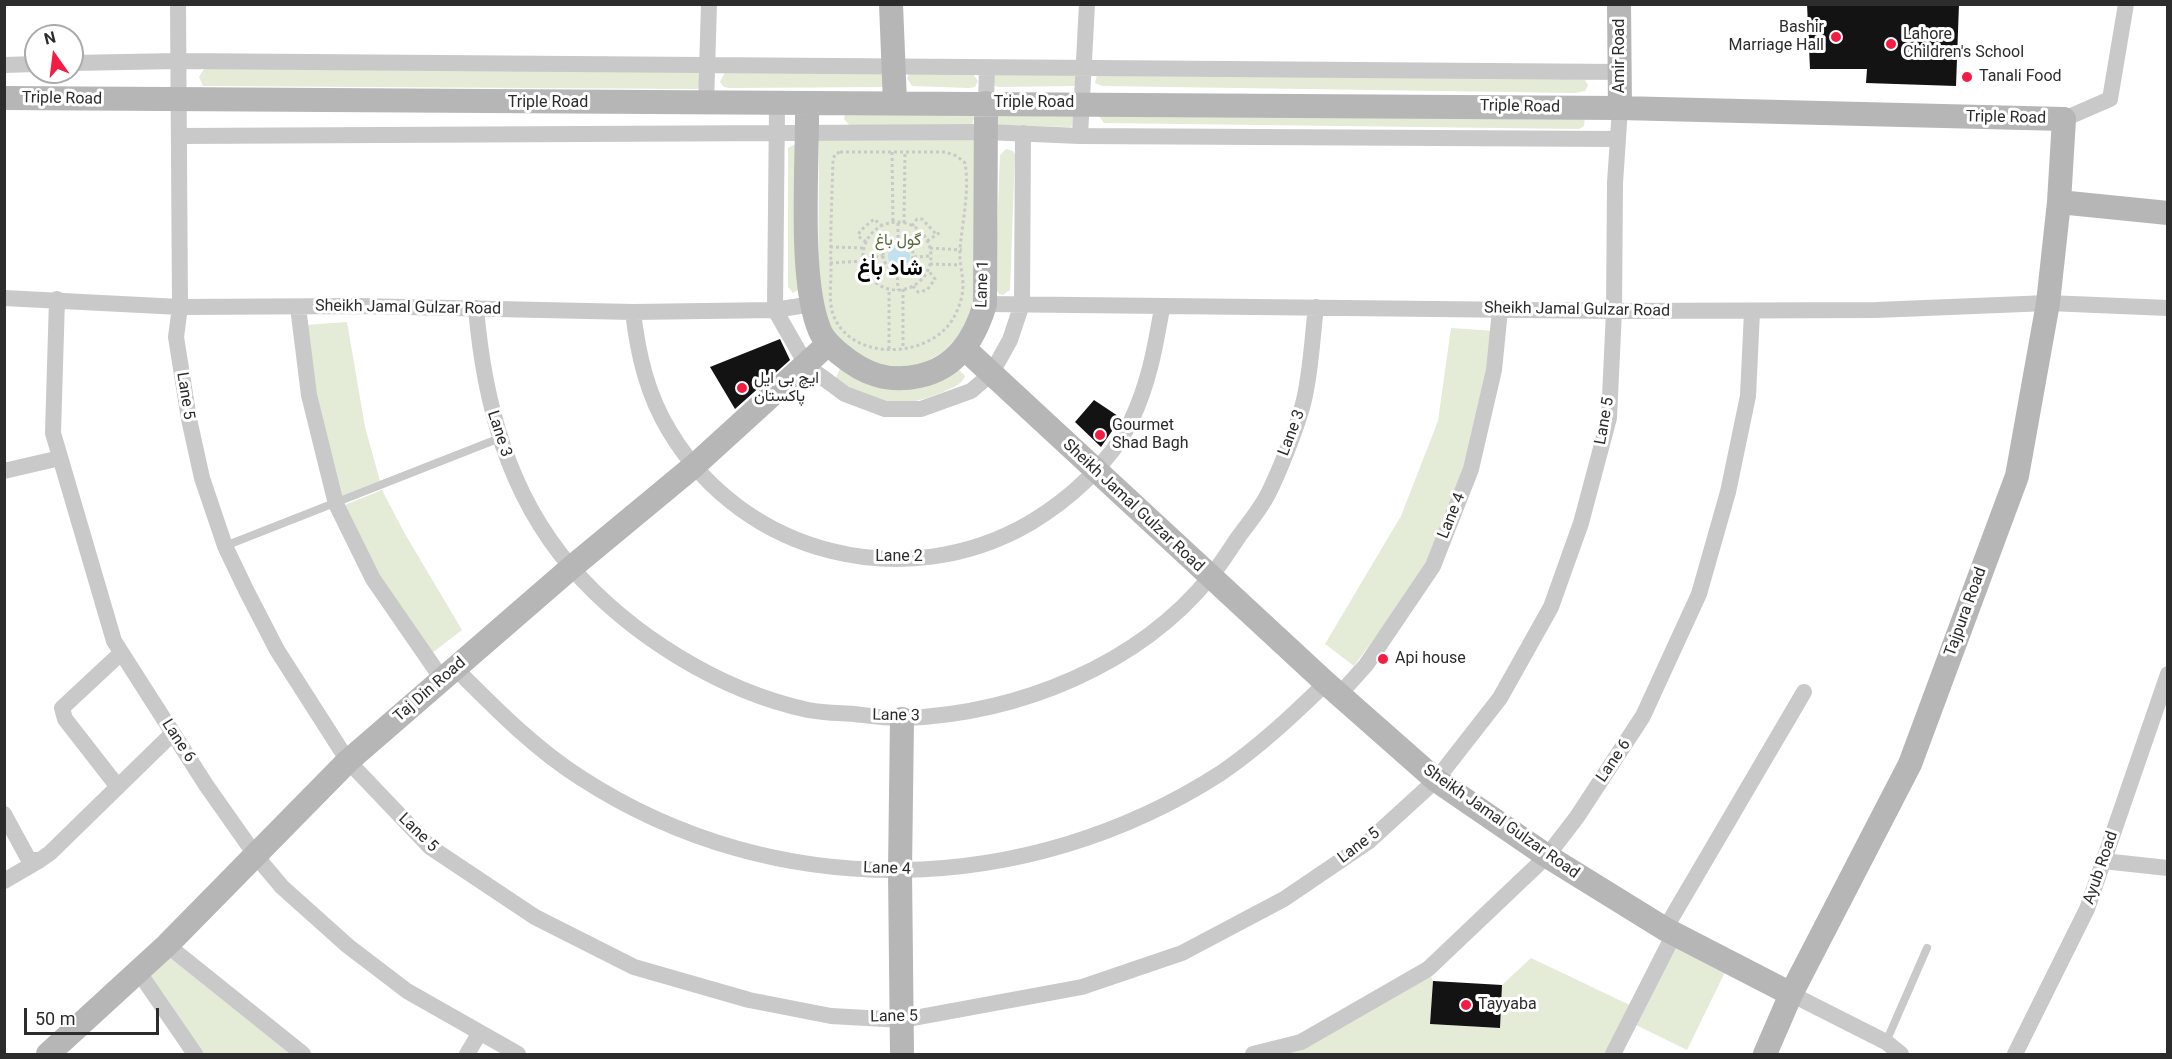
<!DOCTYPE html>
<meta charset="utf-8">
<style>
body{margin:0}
#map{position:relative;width:2172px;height:1059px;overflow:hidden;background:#fff;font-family:Roboto,sans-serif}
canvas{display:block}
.frame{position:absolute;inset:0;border:6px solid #2c2c2c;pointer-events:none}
.north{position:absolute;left:24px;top:24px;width:60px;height:60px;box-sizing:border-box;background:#fff;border:2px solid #ababab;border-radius:50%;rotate:346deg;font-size:16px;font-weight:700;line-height:24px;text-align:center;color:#2c2c2c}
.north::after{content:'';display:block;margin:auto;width:21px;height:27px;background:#f51c44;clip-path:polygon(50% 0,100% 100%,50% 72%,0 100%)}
.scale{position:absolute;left:24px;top:1008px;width:135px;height:27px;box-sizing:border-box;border:3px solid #2c2c2c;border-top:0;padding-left:8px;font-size:18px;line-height:21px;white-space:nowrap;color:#2c2c2c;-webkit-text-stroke:4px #fff;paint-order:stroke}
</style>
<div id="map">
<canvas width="2172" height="1059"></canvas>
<div class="frame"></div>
<div class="north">N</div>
<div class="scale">50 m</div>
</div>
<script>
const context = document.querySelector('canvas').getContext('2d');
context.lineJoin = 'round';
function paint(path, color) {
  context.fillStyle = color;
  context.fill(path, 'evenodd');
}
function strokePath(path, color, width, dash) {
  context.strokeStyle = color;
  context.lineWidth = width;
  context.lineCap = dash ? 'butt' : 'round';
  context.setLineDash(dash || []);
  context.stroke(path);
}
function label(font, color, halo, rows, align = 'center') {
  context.font = font + ' Roboto,Vazirmatn,sans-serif';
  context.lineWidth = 6;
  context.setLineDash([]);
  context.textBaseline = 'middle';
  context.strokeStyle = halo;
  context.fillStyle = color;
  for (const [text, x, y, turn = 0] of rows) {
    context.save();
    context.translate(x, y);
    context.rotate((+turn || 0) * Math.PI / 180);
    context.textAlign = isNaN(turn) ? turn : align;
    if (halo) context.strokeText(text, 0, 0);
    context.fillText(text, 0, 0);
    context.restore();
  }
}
paint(new Path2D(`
 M204,69L700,71V87L697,89L203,86L199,77Z
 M725,72H886L885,87L730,88L724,87L720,82Z
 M909,74H973L978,81L975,87L969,88L912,86L907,78Z
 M1074,74L1077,84L1074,86L999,87L995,86L993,75Z
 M1097,75L1584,79L1588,85L1585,91L1575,93L1102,86L1095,83Z
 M1072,110L1076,124L1070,127L997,125V116Z
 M970,113L974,117L972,125L851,127L844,119L845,114Z
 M1099,116H1585L1584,126L1579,129L1104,123Z
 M979,137L977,290L966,329L947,350L922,364L895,368L874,365L849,354L818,310L819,139Z
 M795,144L800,289L793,293L788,287V148Z
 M1006,149L1013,151L1015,155L1010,290L1003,295L999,294L995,287L1000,155Z
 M347,322L365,427L380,481L339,497L316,403L306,325Z
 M1451,328L1495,331L1471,449L1431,561L1354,666L1325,644L1401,516L1438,421Z
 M840,369H958L965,376C962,385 951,388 943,392C898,411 876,403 835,379Z
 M382,490L405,534L462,630L432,653L376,575L345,505Z
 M1669,944L1725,972L1687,1050L1630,1022L1613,1054H1253L1301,1042L1428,969L1433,981L1430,1024L1499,1028L1502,985L1531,958L1636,1008Z
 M167,945L293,1054H195L138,971Z`), '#e4ebd7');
paint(new Path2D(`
 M888 256a11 11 0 1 1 22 0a11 11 0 1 1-22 0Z`), '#c1e1ee');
paint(new Path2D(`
 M1807,4H1959L1956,86L1866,83L1867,69H1810Z
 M780,339L790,360L735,409L710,367Z
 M1094,400L1121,418L1101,447L1075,422Z
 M1433,981L1502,985L1500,1028L1430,1024Z`), '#131313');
strokePath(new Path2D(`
 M840,152H945L957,156L965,163C970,191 962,222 960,250C959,262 963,274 963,286C963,296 959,308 954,317C931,360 847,363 832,311C829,298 831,283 831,270C830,233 832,197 833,160L835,154Z
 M892,152L893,223
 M863 256a34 34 0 1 1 68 0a34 34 0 1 1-68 0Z
 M898,223V240
 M904,223L905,153
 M912,226L917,219H922L937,235
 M883 255a15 15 0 1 1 30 0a15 15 0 1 1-30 0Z
 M927,241L942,231
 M866,242L858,236L860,231L874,219L882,226
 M830,247L864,248
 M930,248L962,250
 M914,257L931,256
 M863,258L883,256
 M830,263L864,261
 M930,264L959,265
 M897,271L898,290
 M913,286L918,292L927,290L935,279L928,270
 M903,289V349
 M889,349V289`), '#c9c9c9', 3, [3, 3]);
strokePath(new Path2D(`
 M225,546L500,438
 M1886,1042L1927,948`), '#c9c9c9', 8);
strokePath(new Path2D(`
 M178,4L180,307L176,337L189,419L202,478L225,546L246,590L277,650L348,761L430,847L535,917L634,967L749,1000L831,1016L903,1020L1082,987L1182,953L1284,899L1368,842L1436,780L1500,698L1551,607L1581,523L1609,418L1614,311L1615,183L1620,108
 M72,63L178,61L1620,72
 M4,65L36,64
 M986,103L987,68
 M706,104L709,4
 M777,105L775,310L807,366L845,394L885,409H921L971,391L991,374L1010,340L1022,304L1023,133
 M2064,119L2110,99L2126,4
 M179,136L986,132L1080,136L1617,139
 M1080,136L1087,4
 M4,298L180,307L359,306L633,312L775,310L812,304
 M57,299L53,433L114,641L206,785L256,856L282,887L348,946L407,991L518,1054
 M985,304L1614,311L1876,310L2048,303L2168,308
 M298,307L309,395L336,504L373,579L442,679
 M476,308C484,402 508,494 571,567C630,635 720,691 808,710C823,713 839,713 854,714C871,716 889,719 906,718C1019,713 1138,666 1211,576C1221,564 1229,551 1237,539C1247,525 1259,511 1267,496C1278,475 1297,427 1303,404C1311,373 1312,339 1316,307
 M633,312C638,354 647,395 670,432C745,556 906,595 1030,523C1070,499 1110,463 1131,421C1149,383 1155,348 1162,308
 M4,471L60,458
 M455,668C495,708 534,748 581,778C777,905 1027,898 1221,773C1259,747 1293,715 1326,683
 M1339,695L1366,665L1433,566L1471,469L1494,370L1500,310
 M118,787L65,719L62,708L121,653
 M4,814L29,860H40L50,853L173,733
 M2103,861L2168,868
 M4,881L40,860
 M1665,929L1804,692
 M167,945L303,1054
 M138,971L195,1054
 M1791,994L1886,1042L1901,1054
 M467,1054L479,1034
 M1253,1054L1301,1042L1428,969L1547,856L1577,817L1643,716L1699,594L1728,492L1748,396L1752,312
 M1613,1054L1674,934
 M2015,1054L2087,909L2168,674`), '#c9c9c9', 16);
strokePath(new Path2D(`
 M891,4L895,103
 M1619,4L1620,108
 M4,98L1620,108L2064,119L2059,202L2048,303L2017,476L1910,764L1791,994L1765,1054
 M807,105C808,163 798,280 820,331C824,341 832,347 840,354C864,374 888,383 919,376C957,368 975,338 985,304L986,103
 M2059,202L2168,213
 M965,349L1326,683L1436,780L1547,856L1665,929L1791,994
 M902,719L900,871L902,1054
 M48,1054L167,945L348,761L572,567L694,466L828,344`), '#b6b6b6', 24);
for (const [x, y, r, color] of [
 [1836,37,6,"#f51c44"],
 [1891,44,6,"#f51c44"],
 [1967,77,6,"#f51c44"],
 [742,388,6,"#f51c44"],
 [1100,435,6,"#f51c44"],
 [1383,659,6,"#f51c44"],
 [1466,1005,6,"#f51c44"]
]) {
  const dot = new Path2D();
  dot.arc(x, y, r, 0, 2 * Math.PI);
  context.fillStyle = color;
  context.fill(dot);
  strokePath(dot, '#fff', 2);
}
label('16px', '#2c2c2c', '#fff', [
 ["Bashir",1824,28,"right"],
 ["Marriage Hall",1824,46,"right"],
 ["Lahore",1903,35],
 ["Children's School",1903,53],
 ["Tanali Food",1979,77],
 ["ایچ بی ایل",754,379],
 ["پاکستان",754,397],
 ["Gourmet",1112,426],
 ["Shad Bagh",1112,444],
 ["Api house",1395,659],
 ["Tayyaba",1478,1005]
], 'left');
label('16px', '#2c2c2c', '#fff', [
 ["Amir Road",1620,56,-90],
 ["Triple Road",62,99,1],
 ["Triple Road",548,103],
 ["Triple Road",1034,103],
 ["Triple Road",1520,107,1],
 ["Triple Road",2006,118,1],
 ["Lane 1",983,284,-88],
 ["Sheikh Jamal Gulzar Road",408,308,1],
 ["Sheikh Jamal Gulzar Road",1577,310,1],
 ["Lane 5",185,396,81],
 ["Lane 5",1605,421,-80],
 ["Lane 3",1292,433,-69],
 ["Lane 3",499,434,72],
 ["Sheikh Jamal Gulzar Road",1133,506,43],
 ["Lane 4",1452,516,-68],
 ["Lane 2",899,557],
 ["Tajpura Road",1966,612,-70],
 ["Taj Din Road",430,690,-41],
 ["Lane 3",896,716,1],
 ["Lane 6",178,741,57],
 ["Lane 6",1614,761,-56],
 ["Sheikh Jamal Gulzar Road",1501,822,35],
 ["Lane 5",418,833,44],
 ["Lane 5",1359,846,-37],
 ["Ayub Road",2101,868,-71],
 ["Lane 4",887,869,2],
 ["Lane 5",894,1017,-1]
]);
label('16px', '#556b36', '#fff', [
 ["گول باغ",898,241]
]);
label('bold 22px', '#000', '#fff', [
 ["شاد باٰغ",890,269]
]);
</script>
